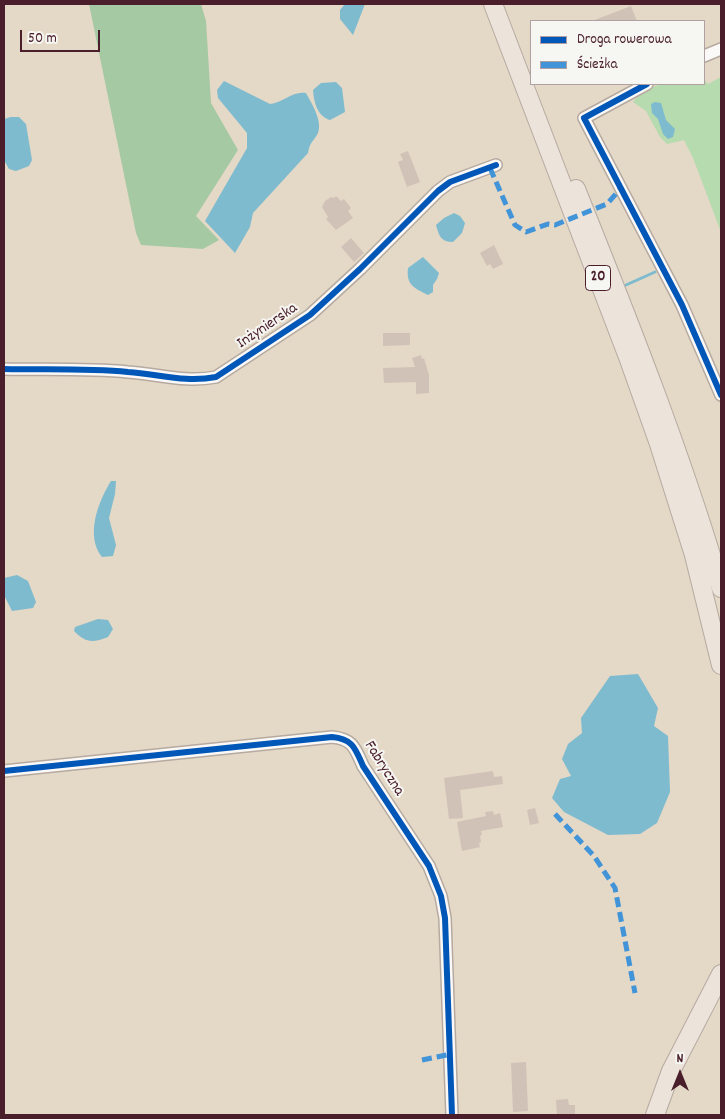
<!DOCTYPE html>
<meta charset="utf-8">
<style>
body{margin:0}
#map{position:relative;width:725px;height:1119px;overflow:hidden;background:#e4d8c7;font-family:Dekko,sans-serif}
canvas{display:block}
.frame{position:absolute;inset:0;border:5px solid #4a1f2b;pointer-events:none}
.legend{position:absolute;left:530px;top:20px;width:175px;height:65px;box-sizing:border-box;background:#f6f6f2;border:1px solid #b1a0a2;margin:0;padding:6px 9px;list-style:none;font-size:15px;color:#4a1f2b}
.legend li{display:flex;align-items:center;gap:10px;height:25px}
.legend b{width:25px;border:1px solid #b1a0a2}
.north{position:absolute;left:655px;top:1049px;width:50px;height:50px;-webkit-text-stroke:4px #f6f6f2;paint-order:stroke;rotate:0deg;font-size:14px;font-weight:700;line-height:20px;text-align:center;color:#4a1f2b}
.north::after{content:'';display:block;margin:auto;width:18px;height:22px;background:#4a1f2b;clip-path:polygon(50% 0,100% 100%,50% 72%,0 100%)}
.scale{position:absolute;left:20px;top:30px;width:80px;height:22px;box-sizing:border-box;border:2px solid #4a1f2b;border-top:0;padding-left:6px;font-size:15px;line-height:18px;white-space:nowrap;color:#4a1f2b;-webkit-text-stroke:4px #f6f6f2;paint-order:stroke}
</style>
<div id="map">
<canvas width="725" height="1119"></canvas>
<div class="frame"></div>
<ul class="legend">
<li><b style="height:6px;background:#0057b8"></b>Droga rowerowa</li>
<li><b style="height:6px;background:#4194d7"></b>Ścieżka</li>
</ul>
<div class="north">N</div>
<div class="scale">50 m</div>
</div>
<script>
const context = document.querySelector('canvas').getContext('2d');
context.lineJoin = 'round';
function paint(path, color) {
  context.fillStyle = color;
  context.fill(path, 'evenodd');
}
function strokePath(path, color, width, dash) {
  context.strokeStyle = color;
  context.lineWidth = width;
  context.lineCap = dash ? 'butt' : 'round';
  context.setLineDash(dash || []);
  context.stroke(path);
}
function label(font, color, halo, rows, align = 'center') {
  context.font = font + ' Dekko,sans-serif';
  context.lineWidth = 4;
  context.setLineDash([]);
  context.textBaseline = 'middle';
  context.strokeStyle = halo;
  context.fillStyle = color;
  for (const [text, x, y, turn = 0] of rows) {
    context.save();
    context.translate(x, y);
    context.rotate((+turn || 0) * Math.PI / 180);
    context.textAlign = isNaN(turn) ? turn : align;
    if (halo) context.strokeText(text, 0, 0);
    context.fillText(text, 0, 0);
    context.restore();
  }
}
paint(new Path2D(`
 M721,77V232L693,158L684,140L667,144L660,137L646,111L633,102C652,78 676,84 704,84V79L708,84Z`), '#b5dbaf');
paint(new Path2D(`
 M89,4H201L206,21L211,103L238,150L196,216L219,240L203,249L141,245L136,233Z`), '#a5c9a2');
paint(new Path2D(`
 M345,4H365L353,35L340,19V10Z
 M224,81L270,104C283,103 292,91 306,93C312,104 324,123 317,135C312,143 310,142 308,153L253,213L250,227L235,253L205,221L247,148V133L218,98L217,90Z
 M336,82L342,88L345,112L330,120C317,116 314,102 313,90L321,83Z
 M655,102L661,103L666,120L675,129L673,137L668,139L663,134L658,119L652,113L651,104Z
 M11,117H19L26,124L32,160L29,166L16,171L9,169L4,160V119Z
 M454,213L460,216L465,223L462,233L453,242C441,242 439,236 436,225L444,218Z
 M423,257L439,273L437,279L433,285V292L428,295C414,288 406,285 408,268Z
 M111,481H116L115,494L109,518L116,545L113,556L102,557C85,536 98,502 111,481Z
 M17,575L28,581L36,602L33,608L12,611L4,595V578Z
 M98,619L108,620L113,629L108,637C92,643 86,643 74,631L75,627Z
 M638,674L658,708L654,726L668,736L670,792L657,823L640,834L608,835L564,812L552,798L560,779L571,776L562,759L568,744L582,733L581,718L610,676Z`), '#7ebbce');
strokePath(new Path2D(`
 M626,285L655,272`), '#7ebbce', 3);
paint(new Path2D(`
 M631,6L637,21H592Z
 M408,151L420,182L407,187L398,162L403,160L400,154Z
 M336,196L341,201L344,199L351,208L348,211L353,218L336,230L326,219L328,217L322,207L325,201L331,197L334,198Z
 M351,238L364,253L354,262L341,247Z
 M494,245L503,264L493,269L490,264L487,266L480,253Z
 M383,333H410V345L383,346Z
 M421,355L422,359L424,358L429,375V393L416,394V382L384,383L383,368L415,367L412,358Z
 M493,771L494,777L502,776L503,784L460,790L463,818L449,819L444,778Z
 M535,808L539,823L530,825L527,810Z
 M493,811L494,815L500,813L503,827L481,831L482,835L480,836L481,842L479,843L480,847L462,851L457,822L486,816L485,812Z
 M526,1062L528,1111L513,1112L511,1063Z
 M568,1099L569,1105H575V1115H557L556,1100Z`), '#d1c2b7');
const minor = new Path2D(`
 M704,56L721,49
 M647,84L584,118L682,305L721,395
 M4,369C45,370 87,368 128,372C159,374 185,383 216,377L310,315L360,269L438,191L450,182L496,165
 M4,771L332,737C353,739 355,748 363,766L429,866L441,896L445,918L452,1115`);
const primary = new Path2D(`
 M493,4L628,357L659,444L694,555L721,665
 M576,189C629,321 681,452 721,588
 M655,1115L671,1071L721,974`);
strokePath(minor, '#b6aaa0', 14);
strokePath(primary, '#b6aaa0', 20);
strokePath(minor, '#fbf9f7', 11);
strokePath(primary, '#ece3db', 18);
strokePath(new Path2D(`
 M490,168L515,225L526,232L548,224L555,225L607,204L621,188
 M555,814L594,856L615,888L635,993
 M422,1060L451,1054`), '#4194d7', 5, [10, 5]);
strokePath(new Path2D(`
 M647,84L584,118L682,305L721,395
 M4,369C45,370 87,368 128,372C159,374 185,383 216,377L310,315L360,269L438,191L450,182L496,165
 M4,771L332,737C353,739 355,748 363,766L429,866L441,896L445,918L452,1115`), '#0057b8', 6);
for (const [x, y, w] of [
 [598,278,25]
]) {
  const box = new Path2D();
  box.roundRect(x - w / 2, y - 12.5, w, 25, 4);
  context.fillStyle = '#f6f6f2';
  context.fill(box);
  strokePath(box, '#4a1f2b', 1);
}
label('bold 15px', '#4a1f2b', null, [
 ["20",598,278]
]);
label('16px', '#4a1f2b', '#f6f6f2', [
 ["Inżynierska",268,327,-34],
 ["Fabryczna",383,769,58]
]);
</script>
